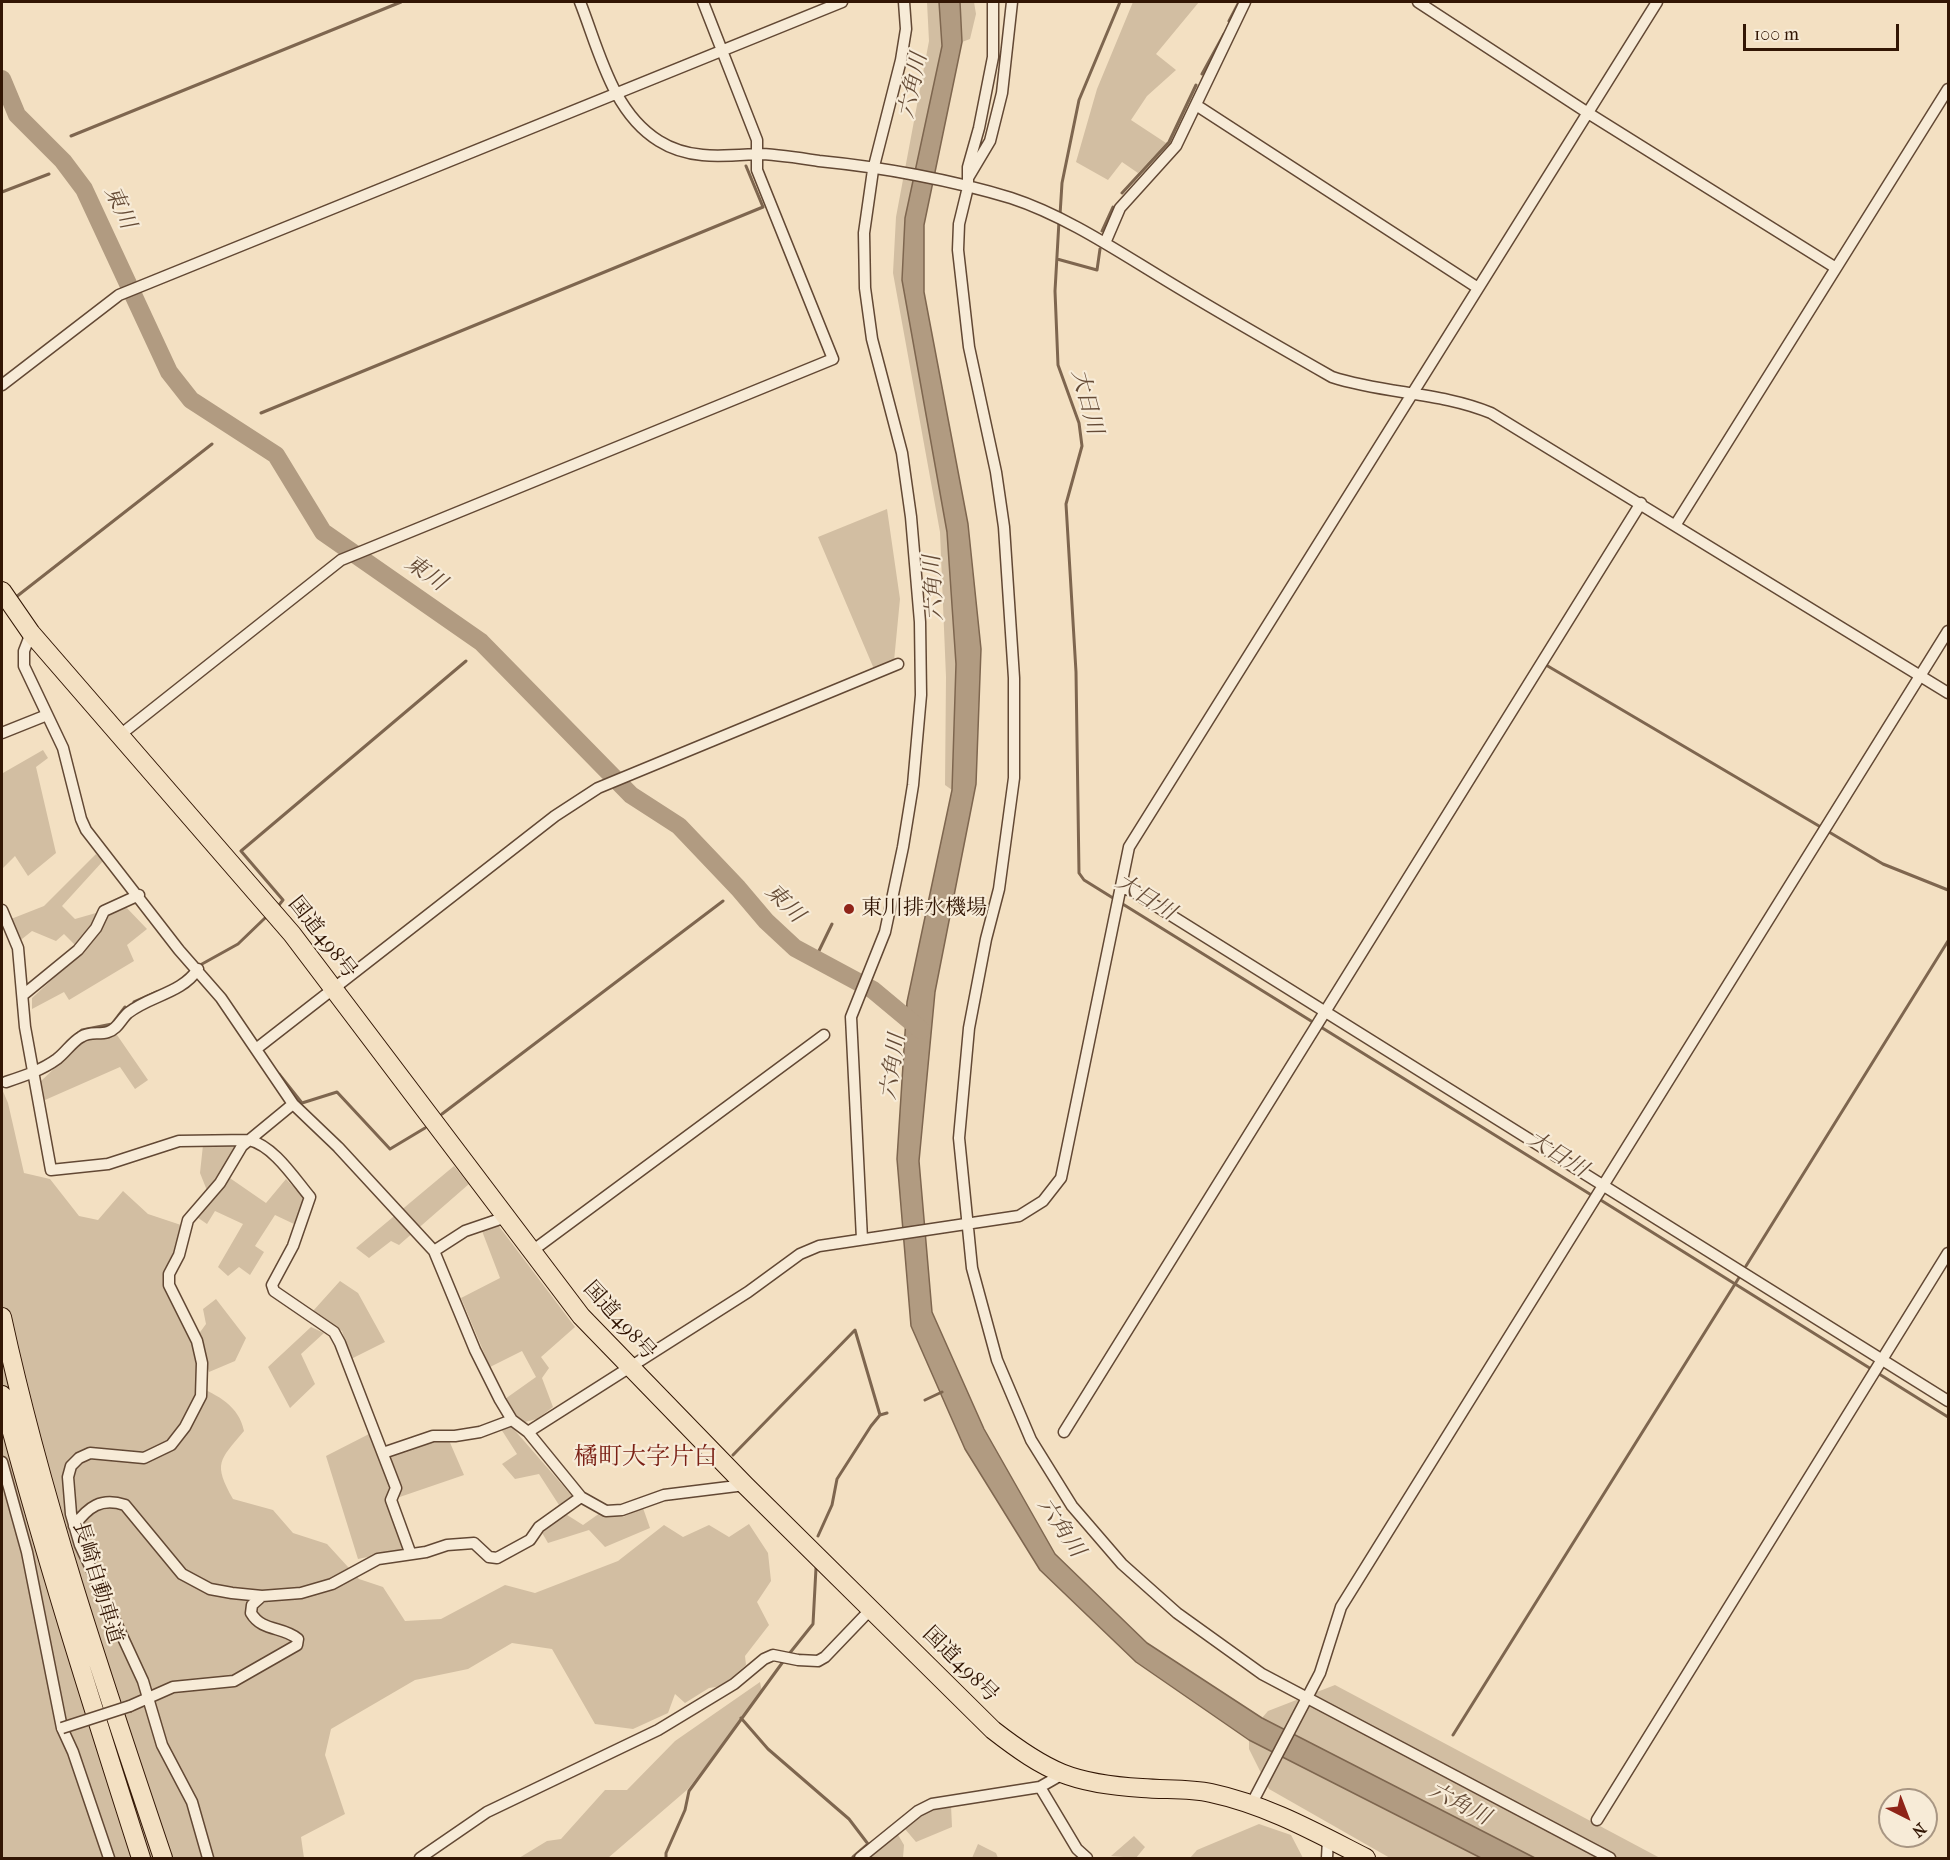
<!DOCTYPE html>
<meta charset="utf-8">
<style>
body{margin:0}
#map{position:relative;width:1950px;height:1860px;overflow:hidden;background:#f3e0c2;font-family:"IM FELL French Canon",serif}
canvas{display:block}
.frame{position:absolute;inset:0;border:3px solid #321604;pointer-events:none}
.north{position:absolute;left:1878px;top:1788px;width:60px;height:60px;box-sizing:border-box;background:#f7ebd7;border:2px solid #a89683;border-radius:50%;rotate:138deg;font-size:16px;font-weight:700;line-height:24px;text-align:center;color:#321604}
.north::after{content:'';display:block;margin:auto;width:21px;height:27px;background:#8f2418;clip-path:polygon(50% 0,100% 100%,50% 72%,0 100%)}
.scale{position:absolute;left:1743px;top:24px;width:156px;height:27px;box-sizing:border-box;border:3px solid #321604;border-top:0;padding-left:8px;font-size:18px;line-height:21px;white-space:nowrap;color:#321604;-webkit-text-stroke:4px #f7ebd7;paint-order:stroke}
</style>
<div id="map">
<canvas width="1950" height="1860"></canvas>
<div class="frame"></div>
<div class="north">N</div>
<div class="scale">100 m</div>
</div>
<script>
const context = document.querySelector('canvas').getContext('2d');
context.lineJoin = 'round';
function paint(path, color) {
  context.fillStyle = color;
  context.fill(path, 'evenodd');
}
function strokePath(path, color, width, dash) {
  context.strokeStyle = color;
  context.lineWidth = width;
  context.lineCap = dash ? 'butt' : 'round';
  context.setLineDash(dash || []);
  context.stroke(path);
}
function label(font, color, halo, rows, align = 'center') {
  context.font = font + ' "IM FELL French Canon","Noto Serif JP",serif';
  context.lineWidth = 4.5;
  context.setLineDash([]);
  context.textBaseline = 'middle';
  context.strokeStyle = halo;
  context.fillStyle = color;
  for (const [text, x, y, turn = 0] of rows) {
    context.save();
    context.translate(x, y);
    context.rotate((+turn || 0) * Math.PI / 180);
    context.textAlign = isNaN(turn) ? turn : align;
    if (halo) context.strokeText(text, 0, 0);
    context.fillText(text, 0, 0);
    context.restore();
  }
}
paint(new Path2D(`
 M927,2H939L942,46L905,218L902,280L947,532L956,664L952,790L945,785L946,677L940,532L893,273L896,217L929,41Z
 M960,2H974L976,14L970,39L962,42Z
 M1133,2H1199L1156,54L1176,70L1147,96L1131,120L1166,143L1138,173L1122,162L1108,180L1076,162L1097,89Z
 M887,509L900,599L894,661L874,669L818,537Z
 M43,750L48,758L36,767L56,853L28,876L15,856L2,869V777L3,773Z
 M96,854L103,861L62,906L75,919L124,905L147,929L127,945L134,961L69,1000L64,992L32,1009V998L82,952L64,934L56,941L32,931L17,943L11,919L44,906Z
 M117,1035L148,1080L135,1089L120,1067L45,1100L39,1083L86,1038Z
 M2,1089L8,1103L24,1173L50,1179L79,1216L98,1220L123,1191L148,1214L181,1225L175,1250L163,1272L165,1291L193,1342L197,1360L196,1386C218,1395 239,1406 244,1431C219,1461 213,1463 233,1499L273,1510L293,1533L327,1544L359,1579L383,1587L405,1621L441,1619L505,1585L535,1593L618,1561L664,1525L683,1537L709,1525L729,1537L749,1524L768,1553L771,1581L757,1602L769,1625L745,1656L746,1665L722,1686L709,1688L685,1703L675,1694L668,1713L633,1729L595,1724L552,1649L512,1643L468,1669L415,1680L331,1729L325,1755L345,1814L301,1837L304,1858H2Z
 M203,1145L238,1146L224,1174L266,1203L286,1179L304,1198L294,1224L275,1215L255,1246L264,1252L250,1275L239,1267L228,1276L218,1267L243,1224L215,1211L207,1224L191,1213L208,1193L200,1173Z
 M454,1166L469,1184L399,1245L391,1241L369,1258L356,1248Z
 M498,1225L575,1327L541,1357L549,1368L542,1378L553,1407L537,1419L521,1423L505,1399L536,1377L522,1351L490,1367L461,1298L500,1278L482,1231Z
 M340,1281L358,1293L385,1342L351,1359L342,1331L313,1311Z
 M216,1299L246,1338L235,1361L209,1372L198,1335L206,1324L203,1309Z
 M311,1327L324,1333L301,1354L315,1384L290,1408L268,1367Z
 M511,1426L572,1496L559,1505L539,1474L515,1479L502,1464L517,1454L501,1429Z
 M371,1433L382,1457L448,1438L464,1475L388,1501L406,1549L358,1559L326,1456Z
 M643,1508L650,1528L605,1547L589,1530L548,1543L541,1531L564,1513L583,1525L600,1513L623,1517Z
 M760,1682L762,1692L688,1789L608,1858H519L547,1841L561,1839L605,1790H627L675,1741Z
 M1335,1685L1660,1858H1535L1262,1718L1268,1711Z
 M1249,1740L1481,1858H1390L1269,1789L1249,1749Z
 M951,1805L952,1827L916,1842L905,1829L929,1810Z
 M1259,1824L1291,1835L1303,1858H1190L1197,1850Z
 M897,1833L904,1845L903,1858H869Z
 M1134,1836L1145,1847L1136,1858L1111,1856Z
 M978,1844L996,1853L998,1858H972Z`), '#d2bea2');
const water = new Path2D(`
 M939,2H960L962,42L924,225V292L968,524L981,649L976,784L935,992L919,1161L932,1312L984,1429L1055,1554L1147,1643L1262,1718L1535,1858H1481L1249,1740L1136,1662L1040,1570L965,1449L911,1326L897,1159L907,1002L952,790L956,664L947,532L902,280L905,218L942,46Z`);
paint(water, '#b19b81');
strokePath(water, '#7e664f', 1.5);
strokePath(new Path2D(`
 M1229,21L1239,2
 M1202,74L1224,34
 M71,136L401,2
 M2,192L49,174
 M1122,193L1169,142L1196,85
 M1060,215L1062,183L1079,100L1120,2
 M1059,221L1055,291L1058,365L1079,423L1082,446L1066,504L1076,672L1079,873L1084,880L1593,1196
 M1102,231L1113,207
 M1057,259L1097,270L1100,249
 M261,413L763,207L746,166
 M16,597L212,444
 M1546,665L1819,826
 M1829,832L1883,864L1948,890
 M279,905L283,900L241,851L466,661
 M815,959L832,924
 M202,964L238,944L265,918
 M134,1002L157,992
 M77,1034L82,1030L112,1024L125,1007
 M279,1074L302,1103L337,1092L390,1149L425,1128
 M442,1114L723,901
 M1599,1199L1948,1417
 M1746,1266L1948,941
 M925,1400L942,1392
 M733,1455L855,1330L880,1415
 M818,1536L832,1505L837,1479L871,1426L880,1415L887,1413
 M789,1654L813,1624L816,1568
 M741,1718L768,1749L849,1819L868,1844L853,1857
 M1453,1735L1740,1276
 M666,1858V1853L685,1810L689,1791L785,1659`), '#7e664f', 3);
strokePath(new Path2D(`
 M2,79L17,115L63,161L84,189L169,372L191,400L276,455L323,532L481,642L631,795L679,826L738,888L766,921L795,948L873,990L921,1030`), '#b19b81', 18);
const street = new Path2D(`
 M580,2C599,50 612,112 659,141C689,160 723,156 756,154C777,154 799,158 819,161C881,167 952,180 1011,198C1063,215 1113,248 1159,276C1216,311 1274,344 1332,377C1384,394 1441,392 1491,413L1948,693
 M993,2V57L979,128L968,167V187L959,224L958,250L969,347L996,472L1004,527L1014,678V778L999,889L986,939L969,1028L959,1138L972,1268L997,1360L1031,1440L1072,1506L1122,1564L1177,1613L1262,1674L1610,1858
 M1418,2L1588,113L1836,268
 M1196,105L1478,288
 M968,178L990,141L1002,93L1012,2
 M1105,243L1120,208L1176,146L1245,2
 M2,385L119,295L842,2
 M1676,524L1948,89
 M31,633L24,651V666L63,748L81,819L86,830L179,950L221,998L293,1104L338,1147L434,1251L475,1350L500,1400L512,1420L528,1432L581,1497L606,1511L622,1510L664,1495L745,1485
 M2,733L47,715
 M120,735L341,560L833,359L757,170V140L703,2
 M1123,888L1132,891L1948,1401
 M2,910L18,948L25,1027L51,1170L108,1164L179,1141L249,1140C274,1146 294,1178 310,1197L293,1246L272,1285L274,1291L334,1332L340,1343L396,1488L391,1500L410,1552
 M23,995L78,950L96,928L104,911L139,895
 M256,1049L555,816L598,788L898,664
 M6,1082C24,1076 42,1070 57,1059C66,1052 72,1042 81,1037C90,1031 99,1035 108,1032C118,1029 121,1019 128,1013C151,995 181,994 198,969
 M862,1239L851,1017L885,932L903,847L913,785L921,695L920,622L911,517L902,453L872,339L865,288L864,233L873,170L901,60L906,29L904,2
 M434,1251L465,1231L506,1217
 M532,1251L824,1035
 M528,1432L748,1292L800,1254L819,1246L1019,1216L1043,1201L1061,1178L1129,847L1657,2
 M1064,1432L1641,503
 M383,1453L433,1436H455L480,1432L512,1420
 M2,1462L27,1552L62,1728L73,1752L109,1858
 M74,1526C88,1507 101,1497 125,1505L182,1574L210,1589L232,1593L262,1596L301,1593L332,1584L378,1559L426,1552L447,1545L474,1543L489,1557L497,1558L530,1540L539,1527L581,1497
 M130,1706L173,1687L234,1681L297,1645L298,1639C283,1626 262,1632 251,1613L252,1605L262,1596
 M1040,1787L1077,1849L1087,1858
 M1252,1803L1320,1673L1341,1607L1948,631
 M1597,1820L1948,1253
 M208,1858L192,1802L162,1745L143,1681L80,1545L71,1514L68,1477L71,1466L79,1458L90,1453L144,1458L171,1445L185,1427L201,1396L202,1363L197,1341L169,1285V1274L179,1255L188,1220L220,1183L242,1146L293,1104
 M420,1858L487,1812L658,1730L734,1684L764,1659L773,1655L798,1660L818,1661L825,1657L872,1608
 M860,1858L918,1811L932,1804L1040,1787L1061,1775
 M1327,1858L1328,1839`);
const highway = new Path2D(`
 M2,591L31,633L292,934L581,1316L745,1485L993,1730C1047,1772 1073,1784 1142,1788C1165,1790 1189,1788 1211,1793C1267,1805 1315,1832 1366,1858
 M2,1317C42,1501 103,1680 163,1858
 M2,1395C43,1551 92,1705 141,1858`);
strokePath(street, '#624834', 13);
strokePath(highway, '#321604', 20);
strokePath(street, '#f7ebd7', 10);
strokePath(highway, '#f3e0c2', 18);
const streetBridge = new Path2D(`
 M62,1728L130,1706`);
strokePath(streetBridge, '#624834', 13, []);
strokePath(streetBridge, '#f7ebd7', 10);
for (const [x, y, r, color] of [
 [849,909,6,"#8f2418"]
]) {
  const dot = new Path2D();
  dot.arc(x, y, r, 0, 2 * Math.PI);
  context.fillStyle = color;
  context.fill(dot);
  strokePath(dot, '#f7ebd7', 2);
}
label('21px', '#321604', '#f7ebd7', [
 ["東川排水機場",861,909]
], 'left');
label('21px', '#321604', '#f7ebd7', [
 ["国道498号",322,938,52],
 ["国道498号",619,1321,48],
 ["長崎自動車道",97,1583,73],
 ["国道498号",960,1665,45]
]);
label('italic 22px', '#654b36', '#f7ebd7', [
 ["六角川",914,86,-78],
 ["東川",119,208,65],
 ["大日川",1086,402,75],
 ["東川",425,574,35],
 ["六角川",935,588,-93],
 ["大日川",1145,898,32],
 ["東川",784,904,45],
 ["六角川",894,1067,-82],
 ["大日川",1557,1155,32],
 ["六角川",1060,1528,56],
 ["六角川",1459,1805,27]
]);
label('24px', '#7a1f14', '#f7ebd7', [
 ["橘町大字片白",646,1458]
]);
</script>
